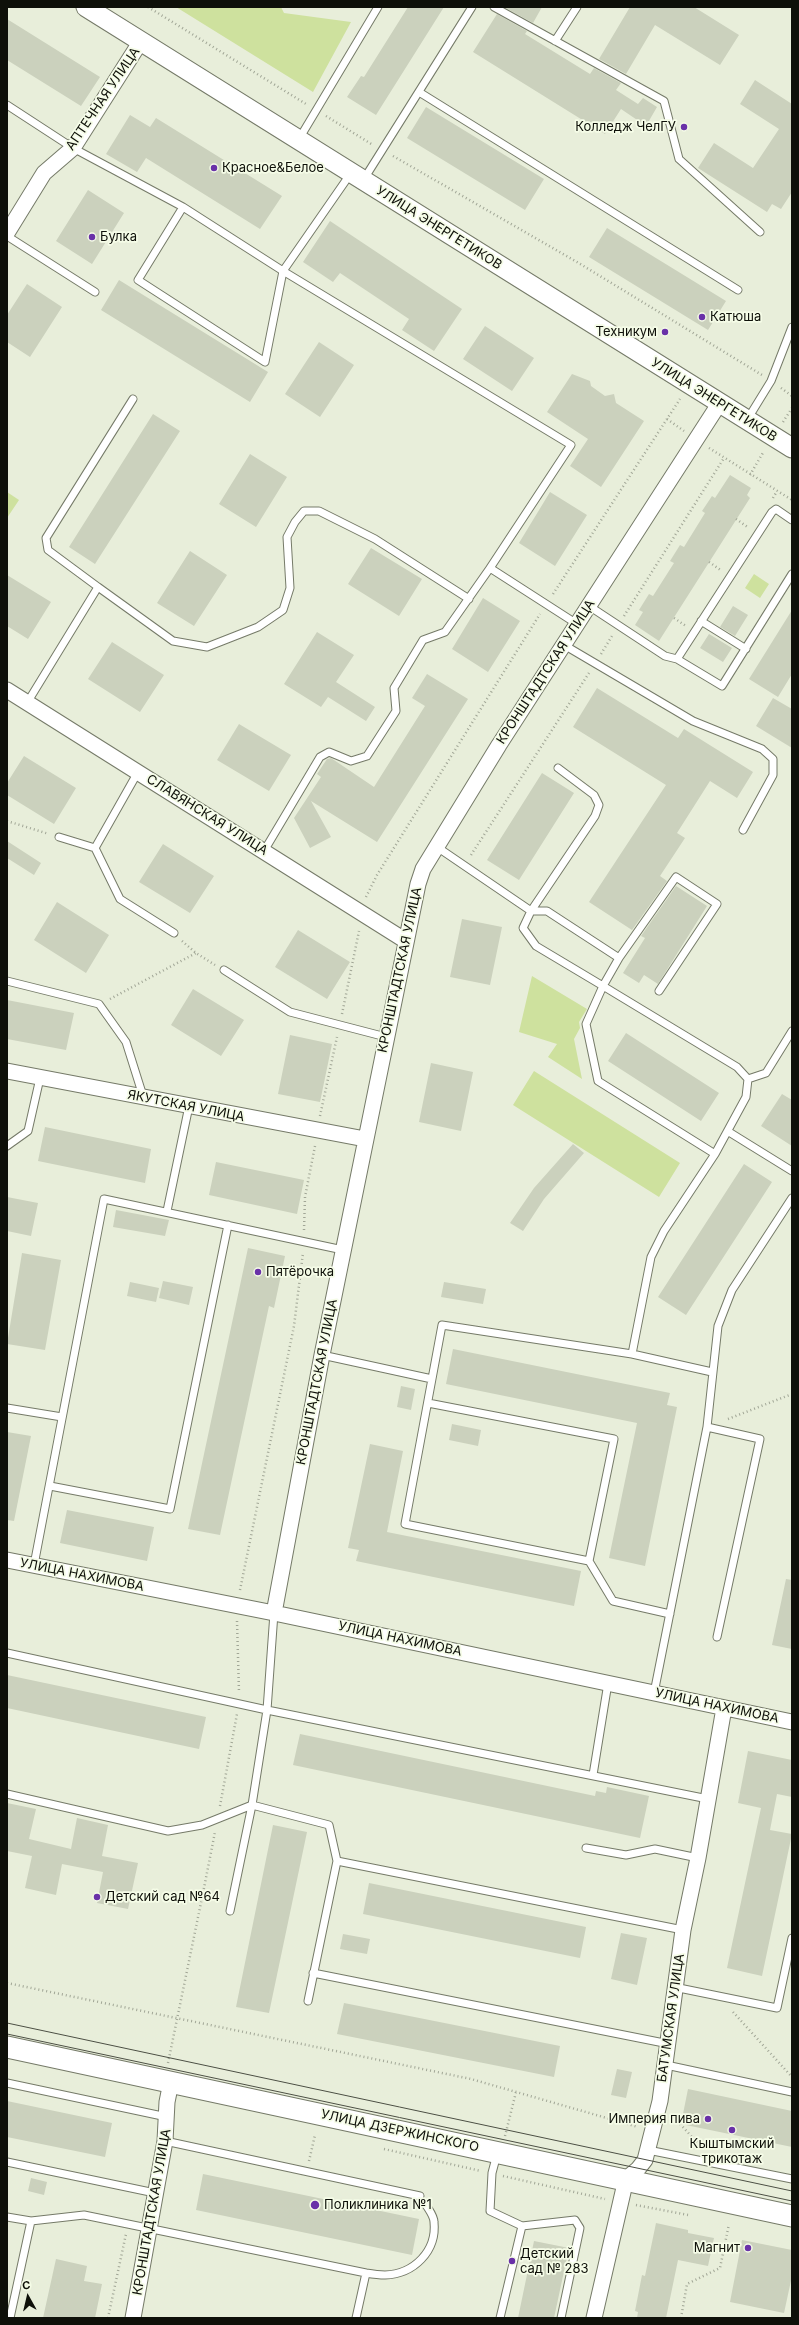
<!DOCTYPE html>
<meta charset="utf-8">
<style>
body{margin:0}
#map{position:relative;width:799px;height:2325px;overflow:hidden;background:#e8eeda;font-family:Inter,sans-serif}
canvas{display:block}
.frame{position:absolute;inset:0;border:8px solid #0e1009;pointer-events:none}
.north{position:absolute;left:8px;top:2277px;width:40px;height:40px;-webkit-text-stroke:3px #f5fce7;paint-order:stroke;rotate:352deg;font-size:11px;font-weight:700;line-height:16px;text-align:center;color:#0e1009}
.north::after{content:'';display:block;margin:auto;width:14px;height:18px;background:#0e1009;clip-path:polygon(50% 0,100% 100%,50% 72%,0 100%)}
</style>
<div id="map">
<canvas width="799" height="2325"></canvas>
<div class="frame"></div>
<div class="north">С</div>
</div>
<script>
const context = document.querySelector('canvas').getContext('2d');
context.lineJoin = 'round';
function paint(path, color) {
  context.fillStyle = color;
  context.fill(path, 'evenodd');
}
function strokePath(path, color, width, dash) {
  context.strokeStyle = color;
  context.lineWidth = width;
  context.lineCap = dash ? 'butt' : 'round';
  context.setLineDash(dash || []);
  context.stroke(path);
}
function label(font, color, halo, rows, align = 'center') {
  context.font = font + ' Inter,sans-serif';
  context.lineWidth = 3.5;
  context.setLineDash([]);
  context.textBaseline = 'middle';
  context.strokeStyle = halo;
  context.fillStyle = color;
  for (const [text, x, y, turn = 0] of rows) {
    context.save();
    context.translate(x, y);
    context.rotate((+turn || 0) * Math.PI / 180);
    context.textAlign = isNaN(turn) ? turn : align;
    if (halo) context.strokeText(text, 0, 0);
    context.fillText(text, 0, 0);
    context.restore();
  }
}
paint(new Path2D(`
 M176,7H281L284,13L351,22L313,92Z
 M7,492L19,500L7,518Z
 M754,574L769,584L760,598L745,588Z
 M532,976L587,1009L579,1022L580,1028L574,1039L582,1079L548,1057L557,1044L519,1032Z
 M534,1071L680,1163L659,1197L513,1105Z`), '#cee19e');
paint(new Path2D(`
 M408,7H444L376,115L347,97L361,76L364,77Z
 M504,7H542L533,23Z
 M630,7H694L739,35L720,65L655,25L626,74L599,59Z
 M497,14L527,31L525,34L590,74L594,68L621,83L616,90L638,104L643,98L657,107L646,126L621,109L605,134L473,52Z
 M7,19L100,77L81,106L7,60Z
 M755,80L792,104V192L781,209L772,204L767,212L698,168L714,143L753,168L779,129L740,104Z
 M426,107L544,179L525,210L407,138Z
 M130,115L150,127L156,118L282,196L260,229L146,158L137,172L106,154Z
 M88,190L124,213L92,264L56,241Z
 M330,221L462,309L434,351L402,330L409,319L340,273L333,282L303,262Z
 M607,228L726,301L708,330L589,257Z
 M119,280L268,372L250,402L101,310Z
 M27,284L62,307L30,357L7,342V315Z
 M485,326L534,358L512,391L463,359Z
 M319,342L354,365L320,417L285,394Z
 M572,374L590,381L591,386L605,396L614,394L616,403L644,421L601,487L570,466L588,439L547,412Z
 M153,414L180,431L95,564L69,547Z
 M250,454L287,477L256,527L219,504Z
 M730,475L751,488L747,495L750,498L659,641L635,625L643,612L639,610L649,594L653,596L674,563L670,561L680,545L684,547L705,513L702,511L712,496L715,498Z
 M550,492L587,515L555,566L519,543Z
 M371,548L422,579L399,616L348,584Z
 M190,551L227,575L194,626L157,603Z
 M7,575L51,602L28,639L7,626Z
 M483,598L520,621L488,672L452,649Z
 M733,606L748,615L735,636L720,627Z
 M792,610V674L778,697L749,679Z
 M317,632L354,655L336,682L375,707L366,721L328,697L321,707L284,684Z
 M709,634L732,648L723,662L700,648Z
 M112,642L164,675L140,712L88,679Z
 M427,674L468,699L377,842L311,801L331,837L310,848L294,818L321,777L317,774L327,759L331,758L374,787L425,706L412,698Z
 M597,688L678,738L684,729L753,772L737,798L710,781L677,833L685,838L660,876L667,881L632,930L589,902L666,785L573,727Z
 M773,698L792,709V748L756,726Z
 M239,724L291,755L269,791L217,760Z
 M24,756L76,788L54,824L7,795V783Z
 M542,773L574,793L519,880L487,860Z
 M7,841L41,863L34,875L7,858Z
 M163,844L214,876L190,913L139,882Z
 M676,886L707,906L658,984L644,975L639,983L623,973L645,938L641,936Z
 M57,902L109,935L86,973L34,940Z
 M462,919L502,927L490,985L450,977Z
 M298,930L350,962L327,999L275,967Z
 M193,989L244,1020L221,1056L171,1025Z
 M7,1000L74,1013L66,1050L7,1039Z
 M626,1033L719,1093L701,1121L608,1061Z
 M290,1035L332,1044L320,1102L278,1094Z
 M431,1063L473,1072L461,1131L419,1122Z
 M782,1094L792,1100V1146L761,1126Z
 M45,1127L151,1149L145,1183L38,1161Z
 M573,1144L584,1153L544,1199L523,1231L510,1223L534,1188Z
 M216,1162L304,1180L297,1214L209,1195Z
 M744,1164L772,1182L686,1315L658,1297Z
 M7,1197L38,1203L31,1236L7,1231Z
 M116,1210L169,1220L165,1236L113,1227Z
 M248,1248L285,1256L274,1308L269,1306L220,1535L188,1529Z
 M22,1253L61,1260L45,1350L7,1344Z
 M163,1281L193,1287L189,1305L159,1298Z
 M130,1282L159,1288L156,1302L127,1296Z
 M444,1282L486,1289L483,1304L441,1297Z
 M453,1349L670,1393L667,1405L677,1407L645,1566L609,1558L637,1423L446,1384Z
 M401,1386L415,1389L411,1410L397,1407Z
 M452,1424L481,1430L478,1446L449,1440Z
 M7,1432L31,1436L14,1521L7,1520Z
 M370,1444L403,1451L387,1532L581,1571L574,1606L356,1561L359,1550L348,1548Z
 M67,1510L154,1527L147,1561L60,1543Z
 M786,1579L792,1580V1649L772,1645Z
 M7,1675L206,1717L199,1749L7,1708Z
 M300,1734L595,1796L596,1791L606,1793L607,1787L649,1796L640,1838L293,1765Z
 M748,1751L792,1760V1797L777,1794L770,1830L792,1834L762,1976L727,1968L761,1808L738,1803Z
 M7,1803L36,1809L29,1839L71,1849L77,1818L108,1825L102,1856L138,1863L128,1909L97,1903L103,1872L62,1864L56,1895L25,1888L32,1856L7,1851Z
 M273,1825L307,1832L269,2013L236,2007Z
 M369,1883L586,1927L580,1958L363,1914Z
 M621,1933L647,1938L637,1985L611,1979Z
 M343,1934L370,1939L367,1954L340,1949Z
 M344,2003L560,2046L554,2077L337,2034Z
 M617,2069L632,2072L626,2098L611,2095Z
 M688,2089L792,2111V2147L681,2124Z
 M7,2101L112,2123L105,2157L7,2137Z
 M203,2174L419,2219L412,2255L196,2210Z
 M31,2178L47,2182L44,2195L28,2191Z
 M656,2223L688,2230V2233L714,2238L708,2266L678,2260L666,2318H637L638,2312L635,2311L642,2275L645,2276Z
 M742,2240L792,2250V2276L784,2313L730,2302Z
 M534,2241L569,2248L554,2318H518Z
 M56,2259L87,2266L84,2281L102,2284L95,2318H43Z`), '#cbd1bd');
const service = new Path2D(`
 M494,7L664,101L679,159L760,232
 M555,41L577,7
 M419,92L738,290
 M7,105L73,148L183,207L283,271L571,445L490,568L445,632L423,640L394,688L396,711L367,756L351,761L329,752L320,757L264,851
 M299,139L378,7
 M364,179L472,7
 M183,207L138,280L265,362L283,271L351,173
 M7,236L95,292
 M747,420L771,381L792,327
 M490,568L577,624
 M98,587L173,641L207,647L258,627L283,610L290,588L287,537L295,522L304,511H319L375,539L469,599
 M589,606L665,656L677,659L722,686L792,574
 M701,621L746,649
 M564,645L693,721L762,749L773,759V775L743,830
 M677,659L772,512L776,509L792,520
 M27,703L98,587L48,550L46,538L133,399
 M558,768L594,795L599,805L595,816L531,911L523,928L536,946L603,986L586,1024L598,1081L715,1154L664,1231L651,1257L632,1354
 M59,837L95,848L120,899L174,933
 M437,847L531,911H547L619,958L603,986L737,1067L748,1079L746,1097L715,1154
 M95,848L138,772
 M619,958L676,877L717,904L659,991
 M224,970L290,1012L386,1037
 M7,981L99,1004L126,1042L143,1096
 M748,1079L766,1073L792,1031
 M729,1132L792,1171
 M7,1146L28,1131L40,1078
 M167,1211L189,1106
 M322,1355L432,1379
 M428,1403L614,1439L589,1561
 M7,1408L62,1417
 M707,1427L760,1439L717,1637
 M50,1486L170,1509L228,1225
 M34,1565L104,1199L343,1250
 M670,1614L613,1601L589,1561L405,1524L442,1325L632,1354L712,1372
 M7,1653L267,1710L708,1799
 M654,1693L707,1427L718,1326L732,1290L792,1198
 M593,1775L608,1683
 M7,1794L168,1831L202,1825L252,1805L329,1825L337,1861L308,2001
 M586,1848L626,1855L655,1849L698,1858
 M337,1861L683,1930
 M230,1911L252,1805L267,1710L274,1613
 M313,1973L669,2044
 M674,1987L777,2008L792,1938
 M666,2065L792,2092
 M7,2083L167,2117
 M165,2141L420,2196
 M648,2150L792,2179
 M497,2154L492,2173L490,2211L522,2226L500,2318
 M7,2162L155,2193
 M7,2217L31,2221L84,2215L366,2273L356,2318
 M522,2226L575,2220L580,2228L561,2318
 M366,2273C372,2274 379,2275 385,2275C414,2274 437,2251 434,2222C434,2216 429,2210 426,2205
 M10,2318L31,2221`);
const minor = new Path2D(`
 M7,233L44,173L73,148L141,41
 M7,690L406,941
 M7,1071L365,1139
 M7,1560L274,1613L792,1722
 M274,1613L322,1355L418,884L423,869L499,745L719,404
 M133,2318L165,2141L167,2102L171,2082
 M594,2318L626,2179L638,2169L645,2160L660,2101L683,1930L698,1858L724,1708`);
const tertiary = new Path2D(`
 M86,7L792,448`);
const secondary = new Path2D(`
 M7,2047L792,2216`);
strokePath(service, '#757a68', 9);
strokePath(minor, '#757a68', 17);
strokePath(tertiary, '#757a68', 21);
strokePath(secondary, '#757a68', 23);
strokePath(new Path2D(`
 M148,7L306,104
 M326,116L373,145
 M393,156L577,262L762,375
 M781,388L792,396
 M667,419L684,431
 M783,422L792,408
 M709,448L792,500
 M750,475L764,451
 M773,498L777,491
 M736,519L749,528
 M709,562L722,571
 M553,594L680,399
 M624,616L724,458
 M674,618L686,626
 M601,654L612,636
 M7,821L49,834
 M471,855L589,673
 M366,897L377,875L540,614
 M182,941L196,953L215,965
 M110,999L196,953
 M342,1014L359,931
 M320,1116L337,1037
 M304,1230L305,1197L315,1146
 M728,1419L792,1394
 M240,1590L294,1326L303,1253
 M237,1621L239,1692
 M220,1806L237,1714
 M203,1893L215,1832
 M7,1983L471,2079L638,2127
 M733,2012L792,2077
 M168,2063L203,1893L221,1896
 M672,2115L702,2148
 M505,2136L516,2092
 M384,2149L481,2171
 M309,2161L315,2135
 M503,2176L605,2199
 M636,2205L688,2215
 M108,2318L126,2234
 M681,2318L687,2284L720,2268L729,2224`), '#a1a696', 2.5, [1, 3]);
strokePath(service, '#fff', 7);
strokePath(minor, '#fff', 15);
strokePath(tertiary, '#fff', 19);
strokePath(secondary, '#fff', 21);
strokePath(new Path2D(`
 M7,2023L792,2191
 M7,2034L792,2201`), '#4c4f44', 1);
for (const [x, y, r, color] of [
 [684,127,4,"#6931a8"],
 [214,168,4,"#6931a8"],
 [92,237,4,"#6931a8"],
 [702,317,4,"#6931a8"],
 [665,332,4,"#6931a8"],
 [258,1272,4,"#6931a8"],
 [97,1897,4,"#6931a8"],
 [708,2119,4,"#6931a8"],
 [732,2130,4,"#6931a8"],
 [315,2205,5,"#6931a8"],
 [748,2248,4,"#6931a8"],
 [512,2261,4,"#6931a8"]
]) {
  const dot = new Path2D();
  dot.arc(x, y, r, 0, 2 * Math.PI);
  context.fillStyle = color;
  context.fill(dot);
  strokePath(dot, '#f5fce7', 1.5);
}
label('13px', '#0e1009', '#f5fce7', [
 ["АПТЕЧНАЯ УЛИЦА",103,99,-56],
 ["УЛИЦА ЭНЕРГЕТИКОВ",439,228,32],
 ["УЛИЦА ЭНЕРГЕТИКОВ",714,400,32],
 ["КРОНШТАДТСКАЯ УЛИЦА",546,672,-57],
 ["СЛАВЯНСКАЯ УЛИЦА",207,815,32],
 ["КРОНШТАДТСКАЯ УЛИЦА",400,970,-78],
 ["ЯКУТСКАЯ УЛИЦА",186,1106,11],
 ["КРОНШТАДТСКАЯ УЛИЦА",317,1382,-79],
 ["УЛИЦА НАХИМОВА",82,1575,11],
 ["УЛИЦА НАХИМОВА",400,1639,12],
 ["УЛИЦА НАХИМОВА",717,1706,12],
 ["БАТУМСКАЯ УЛИЦА",671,2018,-82],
 ["УЛИЦА ДЗЕРЖИНСКОГО",400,2131,12],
 ["КРОНШТАДТСКАЯ УЛИЦА",152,2212,-80]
]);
label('13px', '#0e1009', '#f5fce7', [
 ["Колледж ЧелГУ",676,127,"right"],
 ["Красное&Белое",222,168],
 ["Булка",100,237],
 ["Катюша",710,317],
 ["Техникум",657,332,"right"],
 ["Пятёрочка",266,1272],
 ["Детский сад №64",105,1897],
 ["Империя пива",700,2119,"right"],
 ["Кыштымский",732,2144,"center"],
 ["трикотаж",732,2159,"center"],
 ["Поликлиника №1",324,2205],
 ["Магнит",740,2248,"right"],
 ["Детский",520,2254],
 ["сад № 283",520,2269]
], 'left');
</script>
